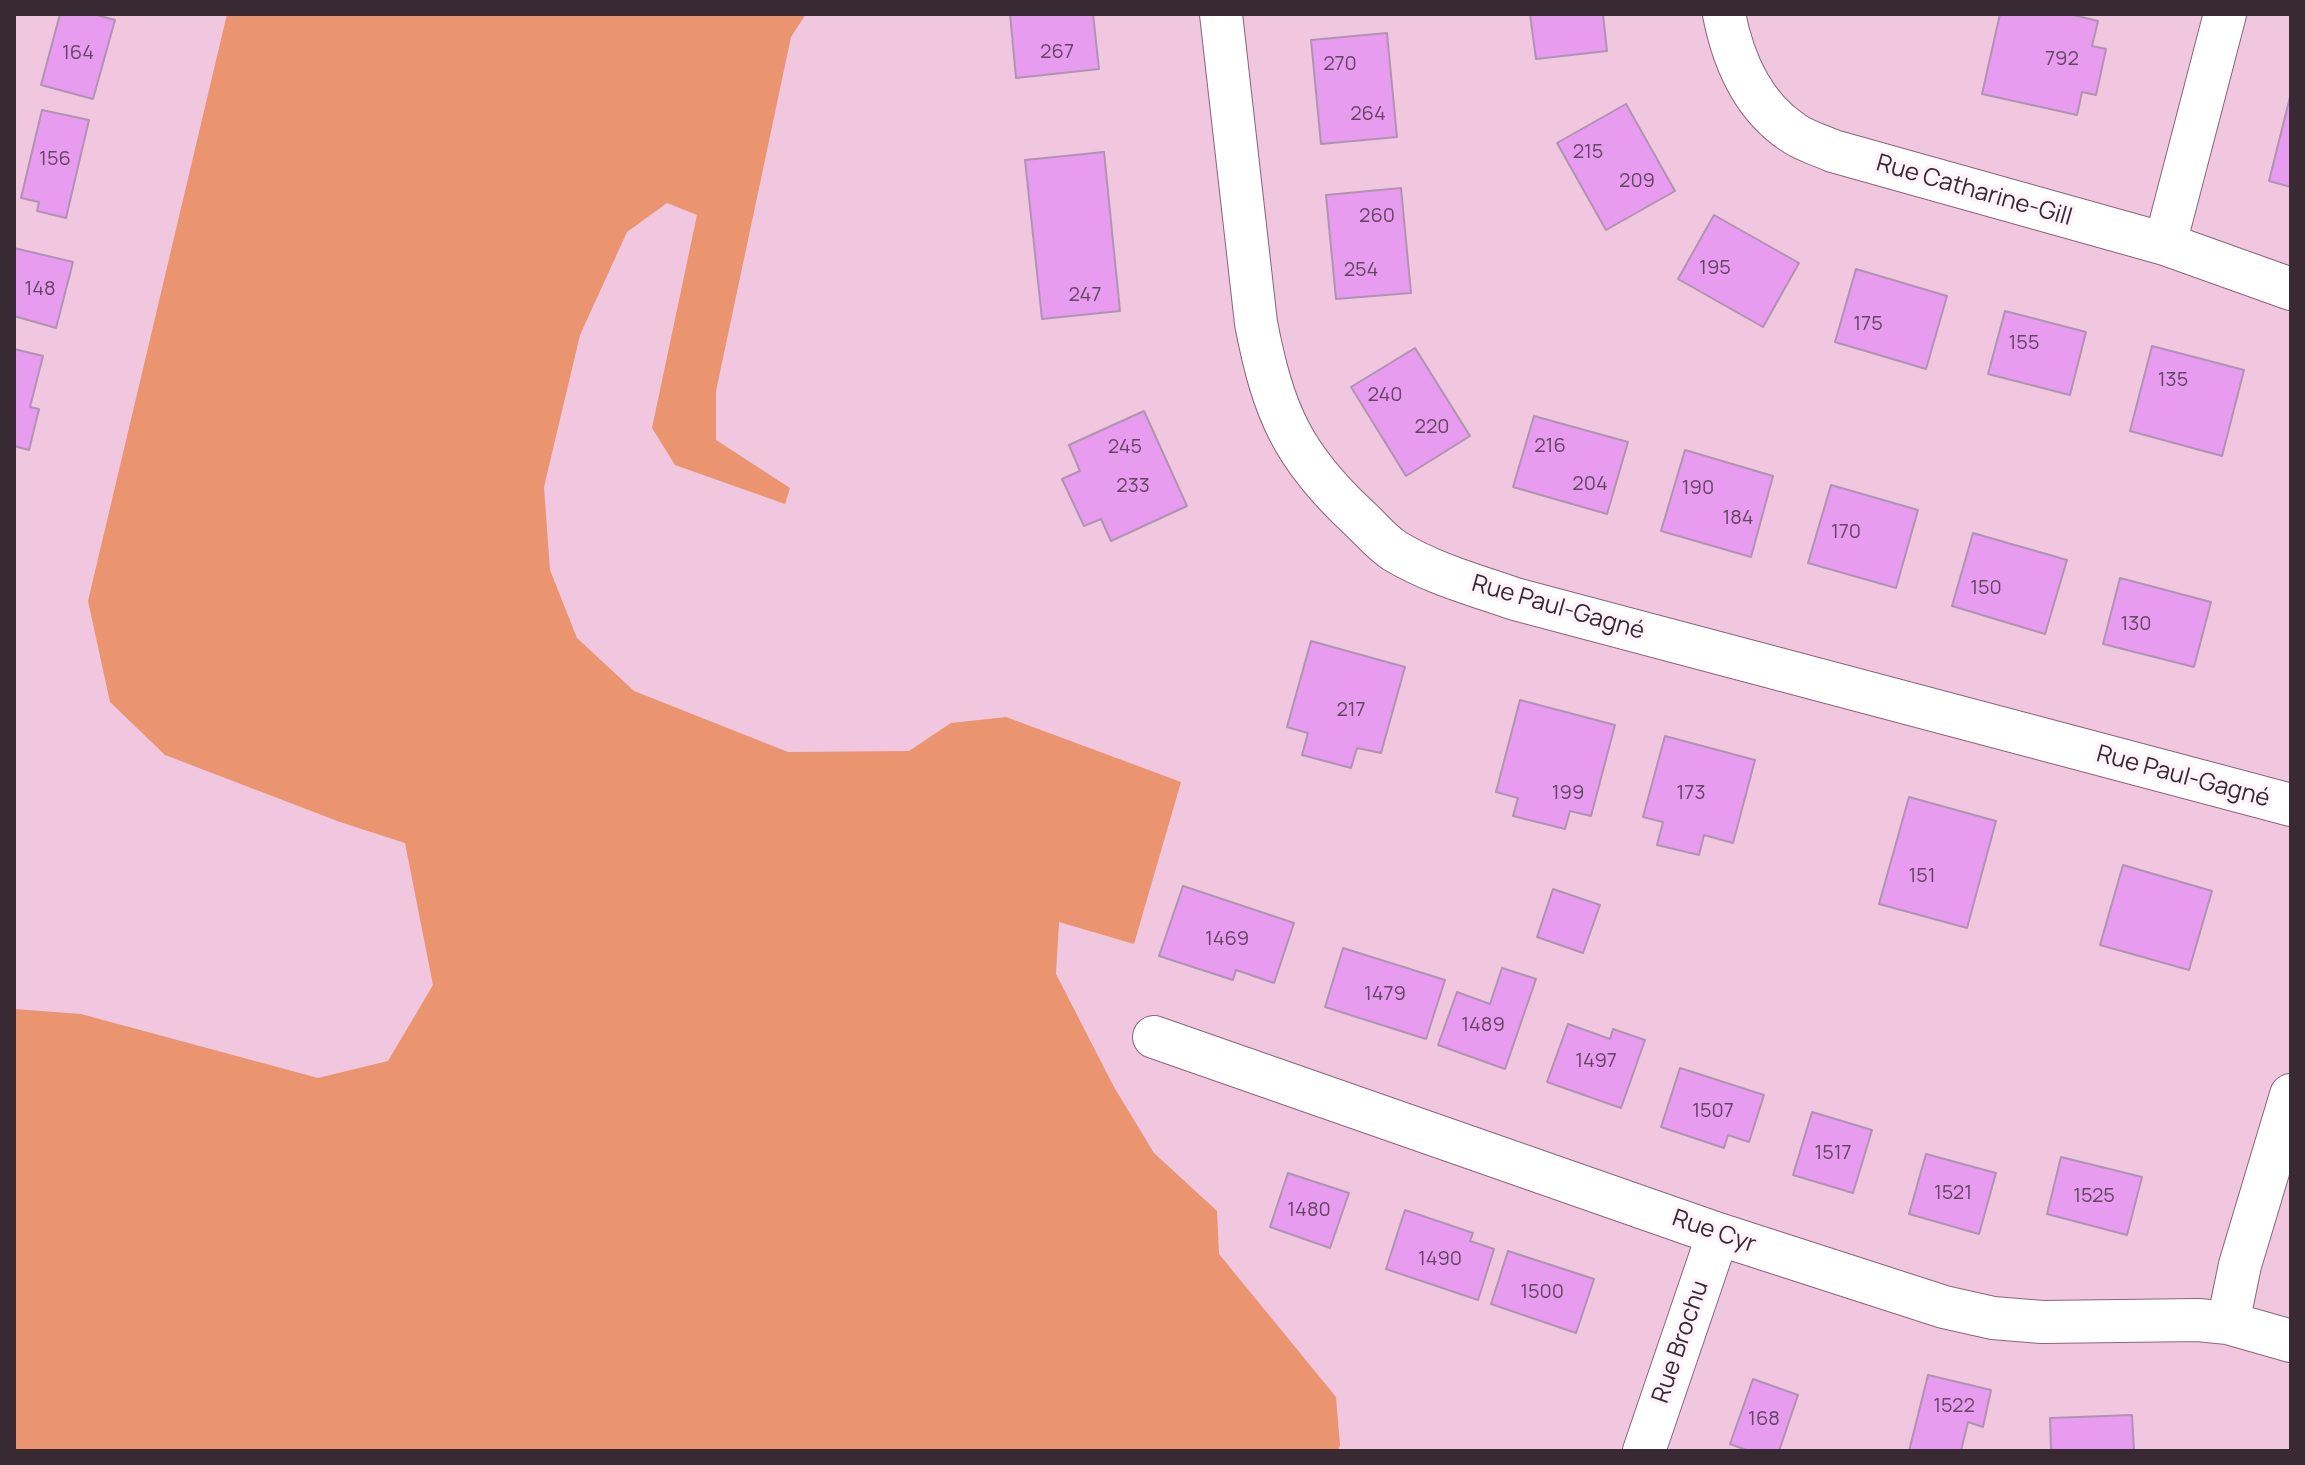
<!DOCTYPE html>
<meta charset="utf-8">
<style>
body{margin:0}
#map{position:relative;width:2305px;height:1465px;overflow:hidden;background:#f0c7de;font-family:Manrope,sans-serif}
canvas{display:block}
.frame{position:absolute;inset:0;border:16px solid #392932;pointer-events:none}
</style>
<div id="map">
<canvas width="2305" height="1465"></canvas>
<div class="frame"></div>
</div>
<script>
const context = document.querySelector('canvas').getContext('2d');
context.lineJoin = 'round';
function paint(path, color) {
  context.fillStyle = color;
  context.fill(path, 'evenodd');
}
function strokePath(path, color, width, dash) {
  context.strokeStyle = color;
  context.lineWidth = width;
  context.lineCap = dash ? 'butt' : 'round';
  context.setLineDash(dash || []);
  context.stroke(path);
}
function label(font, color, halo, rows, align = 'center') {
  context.font = font + ' Manrope,sans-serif';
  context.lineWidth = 7;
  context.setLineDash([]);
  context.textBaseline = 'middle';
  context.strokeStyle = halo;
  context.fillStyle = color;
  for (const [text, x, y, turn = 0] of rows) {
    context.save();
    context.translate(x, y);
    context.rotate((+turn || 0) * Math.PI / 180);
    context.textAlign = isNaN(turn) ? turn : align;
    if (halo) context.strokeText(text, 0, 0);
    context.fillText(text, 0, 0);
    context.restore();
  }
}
paint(new Path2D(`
 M227,14H806L791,37L716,391V440L790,488L785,504L675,465L652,428L697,215L667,203L627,232L580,335L544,487L550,570L577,638L634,691L788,752L909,751L951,723L1006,717L1181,782L1134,944L1059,922L1056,974L1114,1087L1154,1153L1217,1211L1219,1254L1336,1397L1340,1445L1338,1451H14V1009L81,1014L318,1078L388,1061L433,985L405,843L340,822L165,755L110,702L88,601Z`), '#ea9470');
const building = new Path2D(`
 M60,14H93L115,20L93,99L41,85Z
 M1010,14H1093L1099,69L1016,78Z
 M1530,14H1603L1607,51L1536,59Z
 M2000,14H2069L2098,21L2092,46L2106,49L2096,95L2082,92L2077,115L1982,94Z
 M1387,33L1397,137L1321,144L1311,40Z
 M2291,93V187L2269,181Z
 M1626,104L1675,191L1606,230L1557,143Z
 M42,110L89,120L66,218L37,211L39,202L21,198Z
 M1104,152L1120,311L1042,319L1025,160Z
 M1401,188L1411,293L1336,299L1326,195Z
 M1714,215L1799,263L1763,327L1678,279Z
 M14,248L73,262L56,328L14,316Z
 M1856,269L1947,296L1926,369L1835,342Z
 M2005,311L2086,332L2070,395L1988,374Z
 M2152,346L2244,370L2222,456L2130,431Z
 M1415,348L1470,436L1406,476L1351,387Z
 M14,349L43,356L30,407L39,409L29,450L14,446Z
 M1144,411L1187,506L1111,541L1101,519L1084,526L1062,479L1080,471L1069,445Z
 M1534,416L1628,442L1607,514L1513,487Z
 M1685,450L1773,476L1751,557L1661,531Z
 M1831,485L1918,510L1896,588L1808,563Z
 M1973,533L2067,560L2045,634L1952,606Z
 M2120,578L2211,602L2194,667L2103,644Z
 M1311,641L1405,667L1381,753L1357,748L1351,768L1302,755L1308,733L1287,727Z
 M1520,700L1615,725L1591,816L1570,811L1565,829L1513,816L1518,798L1496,792Z
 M1665,736L1755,760L1733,843L1704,835L1699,855L1657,845L1663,822L1643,817Z
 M1909,797L1996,821L1967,928L1879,904Z
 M2123,865L2212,891L2189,970L2100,945Z
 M1183,886L1294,923L1274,983L1236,970L1233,980L1159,956Z
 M1553,889L1600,905L1583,953L1537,937Z
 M1343,948L1445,980L1426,1039L1325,1007Z
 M1502,968L1536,979L1505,1069L1438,1045L1457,992L1490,1004Z
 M1568,1024L1610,1039L1613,1029L1645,1040L1621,1108L1547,1082Z
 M1680,1068L1764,1095L1749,1142L1728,1135L1724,1148L1661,1127Z
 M1812,1112L1872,1130L1853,1193L1793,1175Z
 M1926,1154L1996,1173L1979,1234L1909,1214Z
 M2061,1157L2142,1177L2127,1235L2047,1214Z
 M1288,1173L1349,1193L1330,1248L1270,1227Z
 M1405,1210L1473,1233L1470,1241L1494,1249L1478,1300L1386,1269Z
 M1508,1251L1594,1279L1576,1333L1491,1304Z
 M1928,1375L1991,1390L1983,1427L1968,1422L1961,1451H1909Z
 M1753,1379L1798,1395L1779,1451H1749L1730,1444Z
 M2132,1415L2134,1451H2051L2050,1418Z`);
paint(building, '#e89cf0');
strokePath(building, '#b093b3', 2);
const street = new Path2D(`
 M1221,14L1256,323C1273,411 1292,456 1359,518C1371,529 1382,543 1395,551C1431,573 1475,585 1515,599L2291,805
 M1724,14C1733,60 1752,105 1792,132C1804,141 1820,145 1833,151L2165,244L2291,289
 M2165,244L2225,14
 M1154,1037L1718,1234L1944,1307L1993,1318L2042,1322L2198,1320L2228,1323L2291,1341
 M2228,1323L2240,1265L2291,1095
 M1644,1451L1718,1234`);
strokePath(street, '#8a657b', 44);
strokePath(street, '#fff', 42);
label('20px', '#654662', null, [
 ["267",1057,52],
 ["164",78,53],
 ["792",2062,59],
 ["270",1340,64],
 ["264",1368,114],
 ["215",1588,152],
 ["156",55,159],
 ["209",1637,181],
 ["260",1377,216],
 ["195",1715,268],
 ["254",1361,270],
 ["148",40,289],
 ["247",1085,295],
 ["175",1868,324],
 ["155",2024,343],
 ["135",2173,380],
 ["240",1385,395],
 ["220",1432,427],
 ["216",1550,446],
 ["245",1125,447],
 ["204",1590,484],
 ["233",1133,486],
 ["190",1698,488],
 ["184",1738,518],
 ["170",1846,532],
 ["150",1986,588],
 ["130",2136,624],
 ["217",1351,710],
 ["199",1568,793],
 ["173",1691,793],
 ["151",1922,876],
 ["1469",1227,939],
 ["1479",1385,994],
 ["1489",1483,1025],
 ["1497",1596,1061],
 ["1507",1713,1111],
 ["1517",1833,1153],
 ["1521",1953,1193],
 ["1525",2094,1196],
 ["1480",1309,1210],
 ["1490",1440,1259],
 ["1500",1542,1292],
 ["1522",1954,1406],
 ["168",1764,1419]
]);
label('24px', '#392932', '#fff2f9', [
 ["Rue Catharine-Gill",1974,191,16],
 ["Rue Paul-Gagné",1558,608,16],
 ["Rue Paul-Gagné",2183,777,15],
 ["Rue Cyr",1714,1232,19],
 ["Rue Brochu",1681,1342,-71]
]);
</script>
